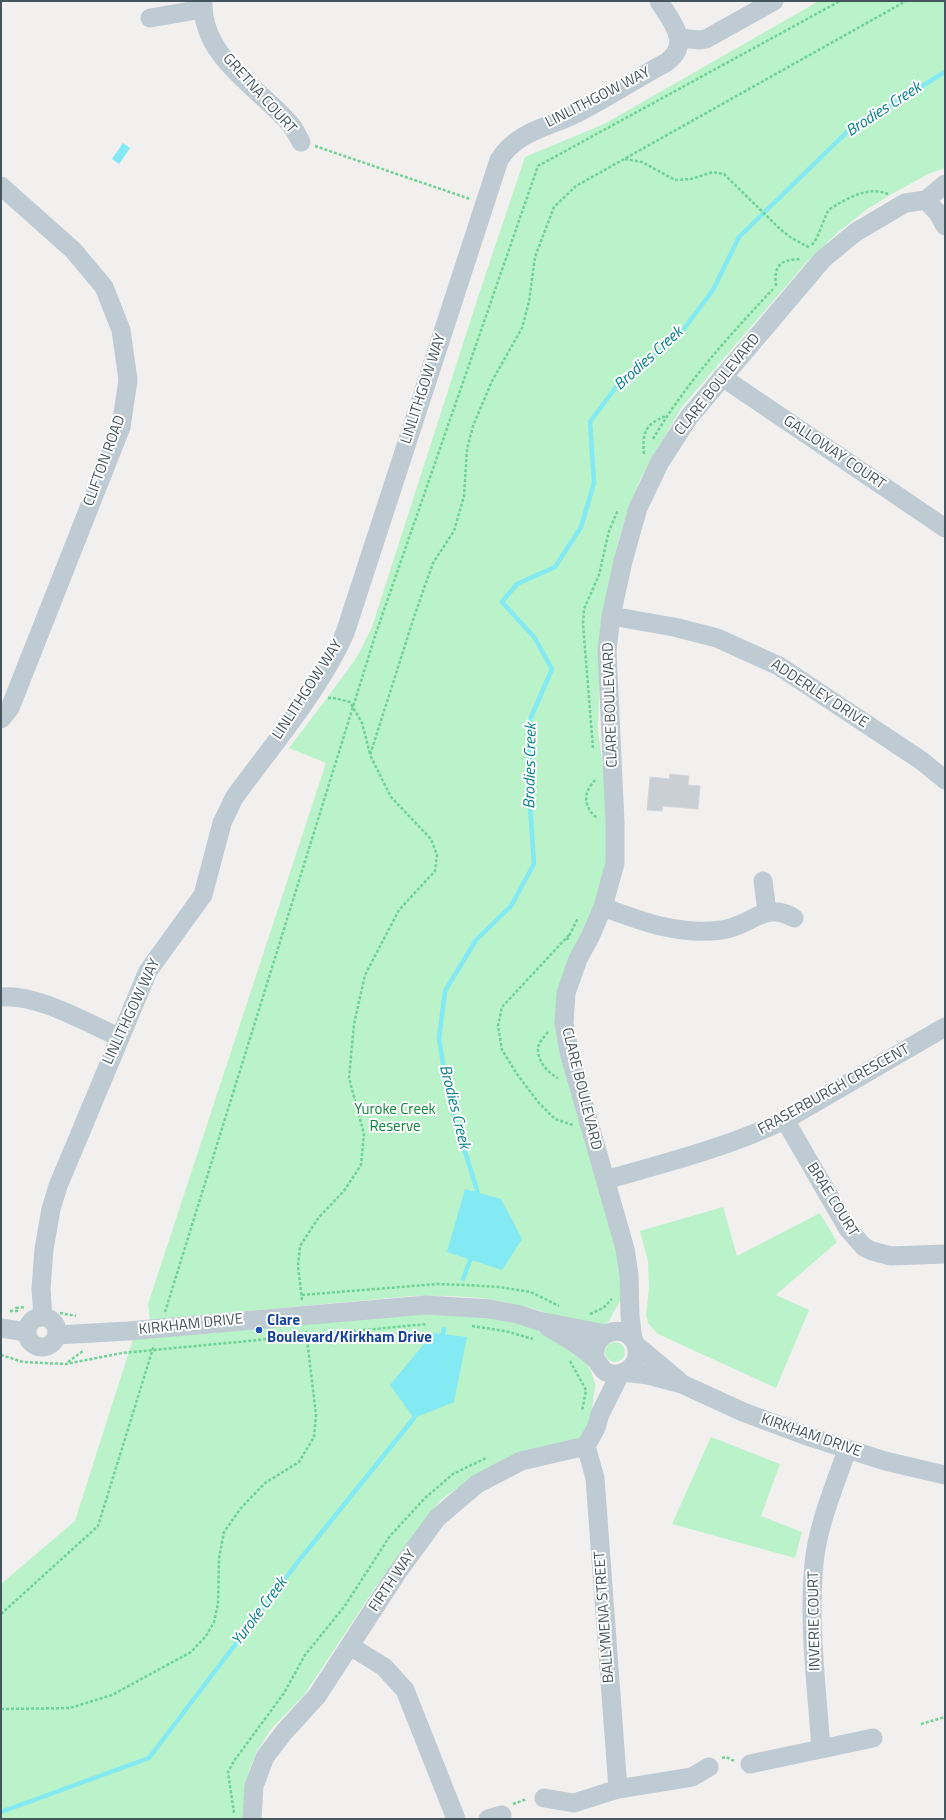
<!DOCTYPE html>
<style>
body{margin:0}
#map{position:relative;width:946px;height:1820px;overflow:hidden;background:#f2efef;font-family:"Titillium Web",sans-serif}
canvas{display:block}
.frame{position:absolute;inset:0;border:2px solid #45555e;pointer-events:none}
</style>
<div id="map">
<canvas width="946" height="1820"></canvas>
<div class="frame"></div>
</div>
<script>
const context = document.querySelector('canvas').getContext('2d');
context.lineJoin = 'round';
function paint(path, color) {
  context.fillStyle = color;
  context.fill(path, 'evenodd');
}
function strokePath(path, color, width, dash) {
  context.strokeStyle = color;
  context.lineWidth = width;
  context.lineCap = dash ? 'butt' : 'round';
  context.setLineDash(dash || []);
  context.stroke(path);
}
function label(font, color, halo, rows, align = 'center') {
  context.font = font + ' "Titillium Web",sans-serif';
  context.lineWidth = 4;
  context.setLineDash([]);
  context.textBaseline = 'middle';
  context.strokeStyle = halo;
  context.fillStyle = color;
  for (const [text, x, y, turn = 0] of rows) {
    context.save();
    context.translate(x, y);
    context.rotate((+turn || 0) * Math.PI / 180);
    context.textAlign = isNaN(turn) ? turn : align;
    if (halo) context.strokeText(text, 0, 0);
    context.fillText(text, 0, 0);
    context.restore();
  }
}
paint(new Path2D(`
 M819,1H945V168L928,174L890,195L866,210L837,233L806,263L681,408L641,478L630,504L618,542L601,618L598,730L607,799V856L599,897L563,979L618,1248L621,1299L609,1321L604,1325L592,1327C564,1318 535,1308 506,1302C475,1296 443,1295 412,1296L150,1320L148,1304L326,763L289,748L327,698L357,657L372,627L479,294L525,157L604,124Z
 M723,1207L737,1256L820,1213L837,1242L776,1295L809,1310L776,1388L658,1334L648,1323L646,1315L649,1288L648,1261L640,1231Z
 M451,1311C496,1319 585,1328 595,1384C596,1389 593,1396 593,1402C590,1421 588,1425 579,1441L498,1464L459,1487L442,1499L428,1515L377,1585L304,1695L272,1728L257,1751L249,1770L243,1819H1V1584L75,1521L133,1339Z
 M605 1352a10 10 0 1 1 20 0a10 10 0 1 1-20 0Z
 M711,1437L780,1464L761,1516L802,1532L795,1558L672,1524Z`), '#baf2c9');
paint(new Path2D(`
 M123,143L130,148L119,164L112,159Z
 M465,1189L501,1199L522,1239L502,1270L447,1252Z
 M433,1333L467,1337L454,1402L414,1418L390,1385Z`), '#83e9f3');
strokePath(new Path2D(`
 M479,1197L448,1096L439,1038L445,991L476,940L511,906L534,864L529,791V722L552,669L534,637L502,602L517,584L555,567L581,527L594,483L590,422L619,383L677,338L713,290L739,237L847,132L945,72
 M463,1279L472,1255
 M441,1339L444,1329
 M1,1812L149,1758L301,1558L414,1418L415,1414`), '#83e9f3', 4.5);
const building = new Path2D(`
 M670,774L689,776L688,785L700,786L698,809L663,806L662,811L647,810L650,777L669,779Z`);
paint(building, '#cacfd4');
strokePath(building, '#d2d6db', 1);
strokePath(new Path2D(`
 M315,146L470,199
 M625,159L642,162L675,180L691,179L713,172L724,174L780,229L790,237L810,248
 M812,245C820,235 822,222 828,211C830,208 835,206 838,204C854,195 870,187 888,194
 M776,286C774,266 779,260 800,259
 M653,439C685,384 729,336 773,289
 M644,454C642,433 645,424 666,416
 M328,698H334L350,702L362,723L370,754
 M593,748L583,624L584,609L599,575L609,531L618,510
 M595,780C593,783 589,787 588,790C583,800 589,814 598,818
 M569,935L502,1007L498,1026L502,1050L517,1074L538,1102L555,1119L573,1125
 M567,940L578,918
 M548,1032C544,1037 539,1042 538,1048C537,1061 548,1073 558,1078
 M302,1295L437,1284L467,1285L499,1287L531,1292L559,1306
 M302,1300L298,1266L300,1246L319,1217L344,1191L361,1165L364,1134L349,1078L354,1024L365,975L399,910L435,871L437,855L431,839L391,797L370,755L415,614L433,563L454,531L464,496L467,449L473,426L492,381L522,328L529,302L535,257L554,207L576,186L906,1
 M10,1311H17L16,1308L26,1307
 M165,1312L375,636L538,166L840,1
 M60,1313L76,1316
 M590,1314L603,1308L612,1299
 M472,1326L505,1331L533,1339
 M1,1355L23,1362L66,1364L122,1353L427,1324
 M570,1361L586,1390L582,1411
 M68,1362L83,1351
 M1,1614L98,1526L154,1345
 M1,1709L70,1708L112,1695L191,1652L206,1636L214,1622L218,1604L219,1558L224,1532L241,1508L265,1483L299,1462L314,1437L316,1415L306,1331
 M921,1724L945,1717
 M722,1758L726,1757L734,1761
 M513,1804L527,1799
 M234,1813L228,1772L234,1761L284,1693L305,1655L344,1607L390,1536L425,1498L453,1474L486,1458`), '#6fd396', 2.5, [3, 2]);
strokePath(new Path2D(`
 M203,1C201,58 260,88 292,126C295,130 298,137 301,142
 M150,18L203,9
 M679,38L700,40L706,39L774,1
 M1,186L73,250L104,287L121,330L128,380L121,427L10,708L1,719
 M926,200L938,213L945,226
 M722,377L945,528
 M611,616L674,627L717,638L779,666L922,761L945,780
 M763,881L767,911
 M603,907C641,921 679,936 721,930C750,927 765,900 794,918
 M1,997C36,993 87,1023 119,1037
 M785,1120L848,1229L864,1247L872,1251L891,1256L945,1254
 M606,1180C668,1162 726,1148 785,1120L945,1027
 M27 1332a15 15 0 1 1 30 0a15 15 0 1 1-30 0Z
 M43,1317L41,1289L44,1249L51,1209L58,1186L148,971L203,895L222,823L234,798C271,747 320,690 345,633L499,160C516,133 544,128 571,116C604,100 635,79 667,62C692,43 671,21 659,1
 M548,1327C562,1335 583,1347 594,1358C599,1362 600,1368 606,1372C621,1379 639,1367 637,1350C634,1322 591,1326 595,1359
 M1,1328L26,1332
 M57,1335L128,1331L426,1305L490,1309L517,1314L539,1321L605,1334
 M633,1340L630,1316L629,1275L625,1249L570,1056L564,1023L566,993L578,959L590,937L603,907L615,863V823L607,651L611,616L623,561L638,508L660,462L689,417L823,259L856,232L905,203L926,200L945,184
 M636,1345L678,1380
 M624,1372L648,1375L682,1384L743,1412L810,1437L885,1461L945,1475
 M586,1446L595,1478L618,1789
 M350,1646L384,1667L405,1690L456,1819
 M821,1749C817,1690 808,1622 814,1564C817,1527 835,1485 847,1450
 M750,1764L873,1738
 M544,1798L574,1803L618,1789L692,1777L709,1767
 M252,1819L254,1786L265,1757L285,1731L317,1696L397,1573L437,1518L477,1484L521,1461L586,1446L596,1428L600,1414L620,1374
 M488,1819L502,1815`), '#becbd2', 19);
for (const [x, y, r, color] of [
 [259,1330,4,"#1a4fb4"]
]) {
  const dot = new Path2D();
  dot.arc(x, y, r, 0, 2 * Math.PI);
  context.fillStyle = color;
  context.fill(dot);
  strokePath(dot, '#fff', 1.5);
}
label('15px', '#45555e', '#fff', [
 ["GRETNA COURT",259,94,48],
 ["LINLITHGOW WAY",598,98,-27],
 ["CLARE BOULEVARD",718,385,-51],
 ["LINLITHGOW WAY",424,389,-72],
 ["GALLOWAY COURT",834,453,34],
 ["CLIFTON ROAD",105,461,-70],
 ["LINLITHGOW WAY",308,690,-57],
 ["ADDERLEY DRIVE",819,694,33],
 ["CLARE BOULEVARD",611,705,-92],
 ["LINLITHGOW WAY",132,1012,-65],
 ["CLARE BOULEVARD",581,1089,76],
 ["FRASERBURGH CRESCENT",834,1090,-29],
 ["BRAE COURT",832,1200,58],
 ["KIRKHAM DRIVE",191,1325,-6],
 ["KIRKHAM DRIVE",811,1436,19],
 ["FIRTH WAY",393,1581,-56],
 ["BALLYMENA STREET",605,1617,-94],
 ["INVERIE COURT",815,1621,-91]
]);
label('15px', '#10853d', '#fff', [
 ["Yuroke Creek",395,1110],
 ["Reserve",395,1127]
]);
label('bold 15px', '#164399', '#fff', [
 ["Clare",267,1321],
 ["Boulevard/Kirkham Drive",267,1338]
], 'left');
label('italic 16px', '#057f8c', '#fff', [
 ["Brodies Creek",884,110,-33],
 ["Brodies Creek",649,359,-42],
 ["Brodies Creek",531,766,-89],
 ["Brodies Creek",454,1107,76],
 ["Yuroke Creek",260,1612,-53]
]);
</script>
